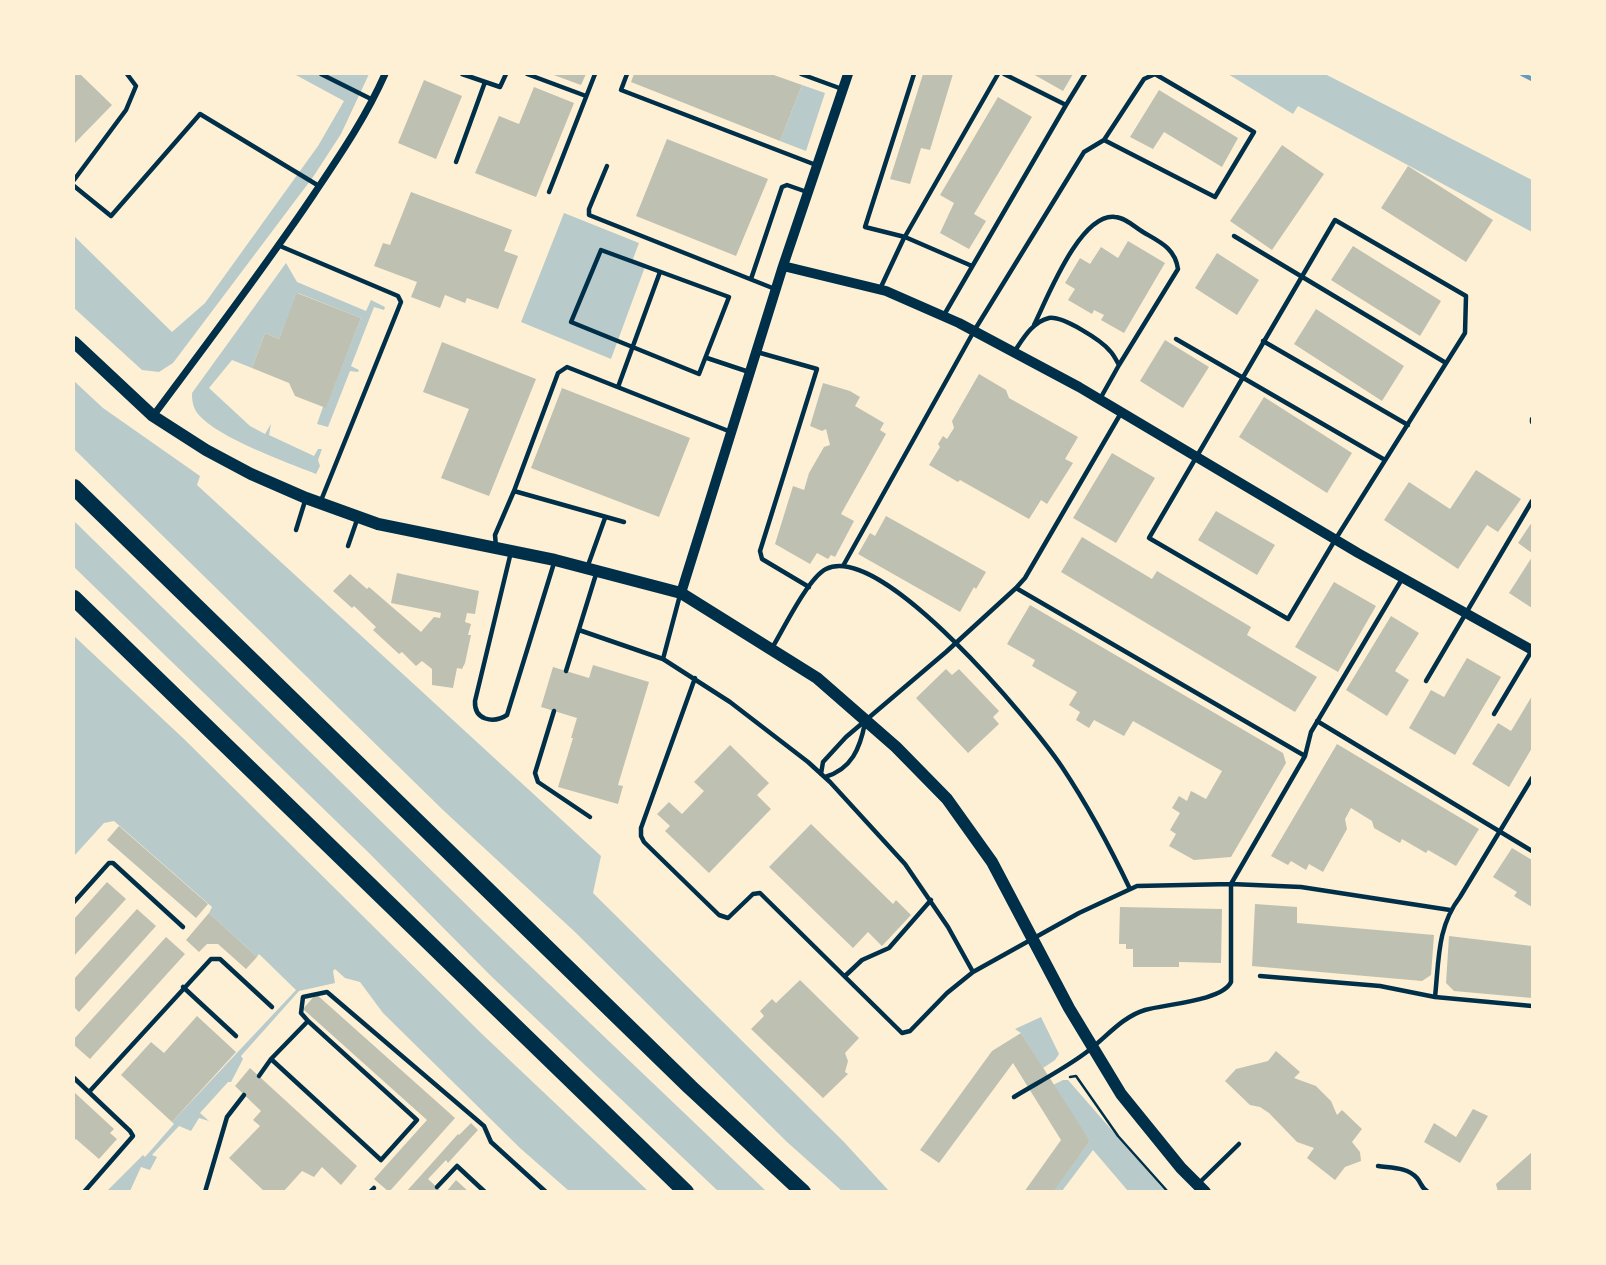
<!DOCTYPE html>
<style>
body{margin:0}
#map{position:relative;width:1606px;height:1265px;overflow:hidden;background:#fdf0d5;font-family:"IBM Plex Sans",sans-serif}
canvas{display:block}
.frame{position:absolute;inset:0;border:75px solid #fdf0d5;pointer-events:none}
</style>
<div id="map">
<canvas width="1606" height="1265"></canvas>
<div class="frame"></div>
</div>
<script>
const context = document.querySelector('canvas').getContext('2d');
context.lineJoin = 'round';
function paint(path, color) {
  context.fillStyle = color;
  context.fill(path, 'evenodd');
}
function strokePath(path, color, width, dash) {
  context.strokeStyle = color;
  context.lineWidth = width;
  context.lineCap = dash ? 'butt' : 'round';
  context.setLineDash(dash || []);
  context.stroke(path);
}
paint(new Path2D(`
 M294,74H369L341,134L313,177L173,363L159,372L142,370L74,308V236L172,332L205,303L218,285L318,146L344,101Z
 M1228,74H1325L1532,180V232L1298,106L1293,114Z
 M802,85L825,93L806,151L780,141Z
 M564,213L639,243L633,259L646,264L611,359L521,322Z
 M286,263L297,282L366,311L371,300L385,307L384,310L374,307L351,366L359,370L358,372L350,371L328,427L317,424L323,407H326L361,318L298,293L279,339L265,333L252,368L232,360L209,388L250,426L265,434L271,424L269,435L314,456L318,449H322L318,460L320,466L316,474C286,462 218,438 198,414C193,408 192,401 192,393Z
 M74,381L103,408L200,476L197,485L601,856L593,893L844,1142L889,1191H842L787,1142L575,932L443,810L74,449Z
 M74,521L483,921L766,1191H718L492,977L368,852L74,567Z
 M74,636L184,739L482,1034L648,1191H569L520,1148L383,1013L360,982L345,978L335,969L333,971L335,983L299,991L241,1056L243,1059L231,1082H228L200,1113L209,1121L199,1118L191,1131L179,1126L152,1155L157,1157L150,1170L141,1167L130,1191H107L143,1155L145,1157L174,1124L172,1122L296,990L259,954L257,957L209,913L212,907L114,821L104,823L74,856Z
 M1041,1017L1059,1054L1055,1060L1043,1068L1021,1033L1015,1029Z
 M1063,1080H1068L1165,1191H1128L1093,1150L1062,1191H1053L1090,1141L1051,1086Z`), '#b9caca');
strokePath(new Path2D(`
 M1522,74L1532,79`), '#669bbc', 4.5);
paint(new Path2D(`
 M74,74H80L112,105L74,144Z
 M551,74H586L581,85Z
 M634,74H771L802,85L780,141L631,82Z
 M923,74H953L930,150L921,148L910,184L890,179Z
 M1033,74H1073L1063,91Z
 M424,80L462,96L436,159L398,143Z
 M534,87L574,103L536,197L475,173L499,116L519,124Z
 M1159,90L1238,138L1222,167L1164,132L1153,149L1130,137Z
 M998,97L1032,117L974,214L986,221L969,249L940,233L954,203L940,195Z
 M667,139L768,179L736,256L636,216Z
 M1282,145L1324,174L1272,250L1230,221Z
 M1408,166L1493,220L1466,262L1381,208Z
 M411,192L512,230L504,251L518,256L498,309L467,298L465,303L445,295L440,308L411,297L417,282L374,266L383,243L390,245Z
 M1128,241L1165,263L1124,333L1101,320L1104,315L1094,310L1092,314L1068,300L1075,289L1065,283L1080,258L1090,264L1101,247L1118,258Z
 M1353,246L1441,301L1420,336L1331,280Z
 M1217,253L1259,280L1237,315L1195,288Z
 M297,293L361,318L326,408L295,396L289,383L252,368L265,333L279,339Z
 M1316,309L1404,366L1382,401L1294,344Z
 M1165,340L1209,367L1183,408L1140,381Z
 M442,342L536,379L489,496L441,478L469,409L423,392Z
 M979,374L1006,390L1009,398L1078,437L1065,459L1073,463L1047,504L1041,500L1029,519L960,480L958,482L929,465L940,447L938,444L943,436L947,439L954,428L952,421Z
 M823,383L850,391L860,397L855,406L884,423L880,430L886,434L841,514L854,521L835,557L831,555L828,559L817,553L810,564L775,544L793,486L804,490L809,473L824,447L830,445L826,429L822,431L810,426Z
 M562,388L690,438L659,517L531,468Z
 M1264,397L1352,453L1327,493L1239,437Z
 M1112,453L1155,478L1116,543L1073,518Z
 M1476,470L1521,499L1498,532L1487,525L1458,569L1384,520L1409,482L1450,509Z
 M1216,511L1275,545L1257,575L1198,540Z
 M886,516L986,572L976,589L974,587L960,612L858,554L870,533L875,536Z
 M1532,522V553L1518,543Z
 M1082,537L1152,579L1157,571L1251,627L1247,635L1317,677L1295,712L1061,572Z
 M1532,557V608L1509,593Z
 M397,573L479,591L475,614L467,613L465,622L471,624L468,635H471L465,663L462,669L457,668L453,688L432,685V669L422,661L416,666L402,652L399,654L373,630L376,627L354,606L352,608L333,591L350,574L367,589L369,587L421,632L434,617L440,618L441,613L391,603Z
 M1334,582L1376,606L1338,672L1295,647Z
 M1030,605L1283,753L1286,763L1231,857L1194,860L1169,846L1176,834L1170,830L1180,813L1172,808L1179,796L1187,801L1191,791L1206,799L1222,771L1133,721L1124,736L1094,720L1089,728L1076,720L1080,712L1069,705L1077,692L1032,666L1035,660L1007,644Z
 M1391,616L1419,633L1395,671L1409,680L1387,716L1346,690Z
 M1467,658L1501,677L1455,755L1409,728L1431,690L1444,697Z
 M593,665L649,682L618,785L623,786L618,804L558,787L573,738H571L577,718L541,707L553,667L589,678Z
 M946,669L952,675L959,669L999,711L993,717L999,724L968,753L916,698Z
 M1532,696V748L1509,787L1472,764L1498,723L1511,731Z
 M1337,744L1479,829L1456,866L1428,850L1426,853L1402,839L1400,843L1374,828L1372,821L1351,808L1345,819L1347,829L1323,872L1309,864L1306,870L1291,861L1288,865L1271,856Z
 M730,745L769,783L757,795L771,809L709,873L665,831L670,826L657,814L669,802L682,814L704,791L694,782Z
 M811,824L893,904L896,900L911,915L882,946L868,932L853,948L769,867Z
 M119,826L208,904L196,918L107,840Z
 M1512,848L1532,860V907L1514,896L1517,892L1493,877Z
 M107,882L126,899L74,956V919Z
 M1255,904L1297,907V923L1434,935L1431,975L1422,981L1252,966Z
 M1120,907L1222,909L1221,963L1179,962V967H1133V949H1126V944H1119Z
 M137,909L156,926L79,1012L74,1007V979Z
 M209,913L257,957L246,969L218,944H207L199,952L186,940Z
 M1449,936L1532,946V998L1454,991L1446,983Z
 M166,937L185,954L90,1059L74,1045V1039Z
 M800,980L859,1038L845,1053L848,1061L845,1072L848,1074L823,1098L751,1029L764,1016L760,1011L772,999L776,1003Z
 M316,994L455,1118L389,1192L374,1179L427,1120L303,1009Z
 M197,1016L236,1052L172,1122L121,1075L151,1042L164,1053Z
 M1021,1033L1090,1141L1053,1192H1024L1061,1140L1013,1063L939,1163L920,1150L992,1051Z
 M1276,1051L1300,1072L1294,1078L1316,1086L1331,1101L1337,1115L1342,1110L1362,1129L1352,1142L1360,1152L1361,1161L1345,1167L1335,1180L1307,1158L1314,1148L1297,1142L1269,1113L1260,1107L1250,1105L1225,1081L1236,1069L1268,1061Z
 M250,1068L357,1166L341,1185L322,1167L314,1177L302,1171L283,1192H265L229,1158L260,1126L253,1120L261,1111L235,1086Z
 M74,1092L114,1129L110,1133L117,1139L99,1159L76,1139L74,1141Z
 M1473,1109L1488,1116L1460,1163L1424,1142L1434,1123L1456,1137Z
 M471,1123L478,1130L448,1163L446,1160L428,1179L442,1192H406L458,1134L459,1135Z
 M1532,1152V1192H1498L1496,1184Z
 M456,1180L469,1192H446Z`), '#bec0b2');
strokePath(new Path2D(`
 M1070,1077L1076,1076L1118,1136L1168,1192`), '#003049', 2.5);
strokePath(new Path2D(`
 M321,74L373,100
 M462,74L500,87L506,74
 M527,74L586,96
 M627,74L621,90L816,165
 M801,74L842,89
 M914,74L865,227L905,237L972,266
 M1066,105L1085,74
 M456,162L485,82
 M607,166L589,209V215L775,289
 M74,180L126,110L136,86L127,74
 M74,186L111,216L200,114L319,186
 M549,192L595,74
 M1335,220L1466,296L1465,333L1335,540L1288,619L1149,538Z
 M1234,236L1446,363
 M280,246L398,296L401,302L320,503
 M601,250L729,297L699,374L571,322Z
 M751,279L782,187L787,185L807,192
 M880,289L903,240L998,74
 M944,315L1066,105L1004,74
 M1034,325C1047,299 1080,213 1115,217C1124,217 1135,227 1143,232C1160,242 1175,248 1178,269L1119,365
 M1176,339L1385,460
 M1263,341L1408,425
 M757,352L817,369L760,551L762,559L809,587
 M1014,352C1023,339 1032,322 1049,318C1063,316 1101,340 1110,351C1114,355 1116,360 1119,365L1100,399
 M707,358L749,372
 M618,387L660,272
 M1532,419V422
 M624,522L514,491L558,373L567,367L731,432
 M296,530L305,501
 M348,546L358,517
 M496,547L495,535L514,491
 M511,552L475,701C474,720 493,724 507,715L554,563
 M843,566L974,331L1084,152L1104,140L1144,79L1155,74L1254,132L1215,197L1104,140
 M587,568L605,518
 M1016,588L1025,578L1121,413
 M579,630L663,659L730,702L808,762L830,782L905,864L948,927L973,972L1079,913L1137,886L1231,884L1305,756L1016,588L946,652L846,737L823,762L821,774
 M772,648C783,630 808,578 826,569C882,541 1033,724 1062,767C1088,806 1110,847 1130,889
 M663,659L680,595
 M566,671L597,571
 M695,678L641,828V836L644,842L719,915L728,918L753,894L760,893L902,1033L910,1031L947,993L973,972
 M1426,681L1532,501
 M554,711L535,773L538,782L590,817
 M1494,714L1531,652
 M1317,721L1532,851
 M1305,756L1311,732L1402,579
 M825,777C852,769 860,748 865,723
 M74,902L109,863H113L183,927
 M845,976L862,960L889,948L931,900
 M1260,976L1380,986L1435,997L1532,1006
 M183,987L236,1036
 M1435,997C1439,960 1437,927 1460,897L1532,778
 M308,1021L301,1013L303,997L327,992L484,1126L491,1142L546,1192
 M259,1076L271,1059L308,1021L417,1120L381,1160L271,1059
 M74,1078L130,1131L133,1136L84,1192
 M89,1092L211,959H220L272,1007
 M1014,1097C1037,1083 1062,1070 1084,1054C1104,1040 1121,1017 1145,1010C1166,1004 1222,1001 1231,982V884L1301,887L1450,910
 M1378,1166C1392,1168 1407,1167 1417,1178C1422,1184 1421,1188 1428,1192
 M1198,1184L1239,1144
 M437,1187L457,1166L485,1192
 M205,1192L227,1117L244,1095
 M370,1192L374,1188`), '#003049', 4.5);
strokePath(new Path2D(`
 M153,416C208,342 263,270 314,194C340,155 366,117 385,74`), '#003049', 7);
strokePath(new Path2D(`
 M783,266L886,291L959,323L1079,387L1358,553L1532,650
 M681,593L783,266L848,74`), '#003049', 10);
strokePath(new Path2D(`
 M74,342L153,416L206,450L251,474L306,498L378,524L555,560L681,593L817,678L896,747L947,799L992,862L1069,1008L1121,1094L1181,1168L1205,1192`), '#003049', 12);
strokePath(new Path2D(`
 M74,487L690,1087L803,1192
 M74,598L686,1192`), '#003049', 16);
</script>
